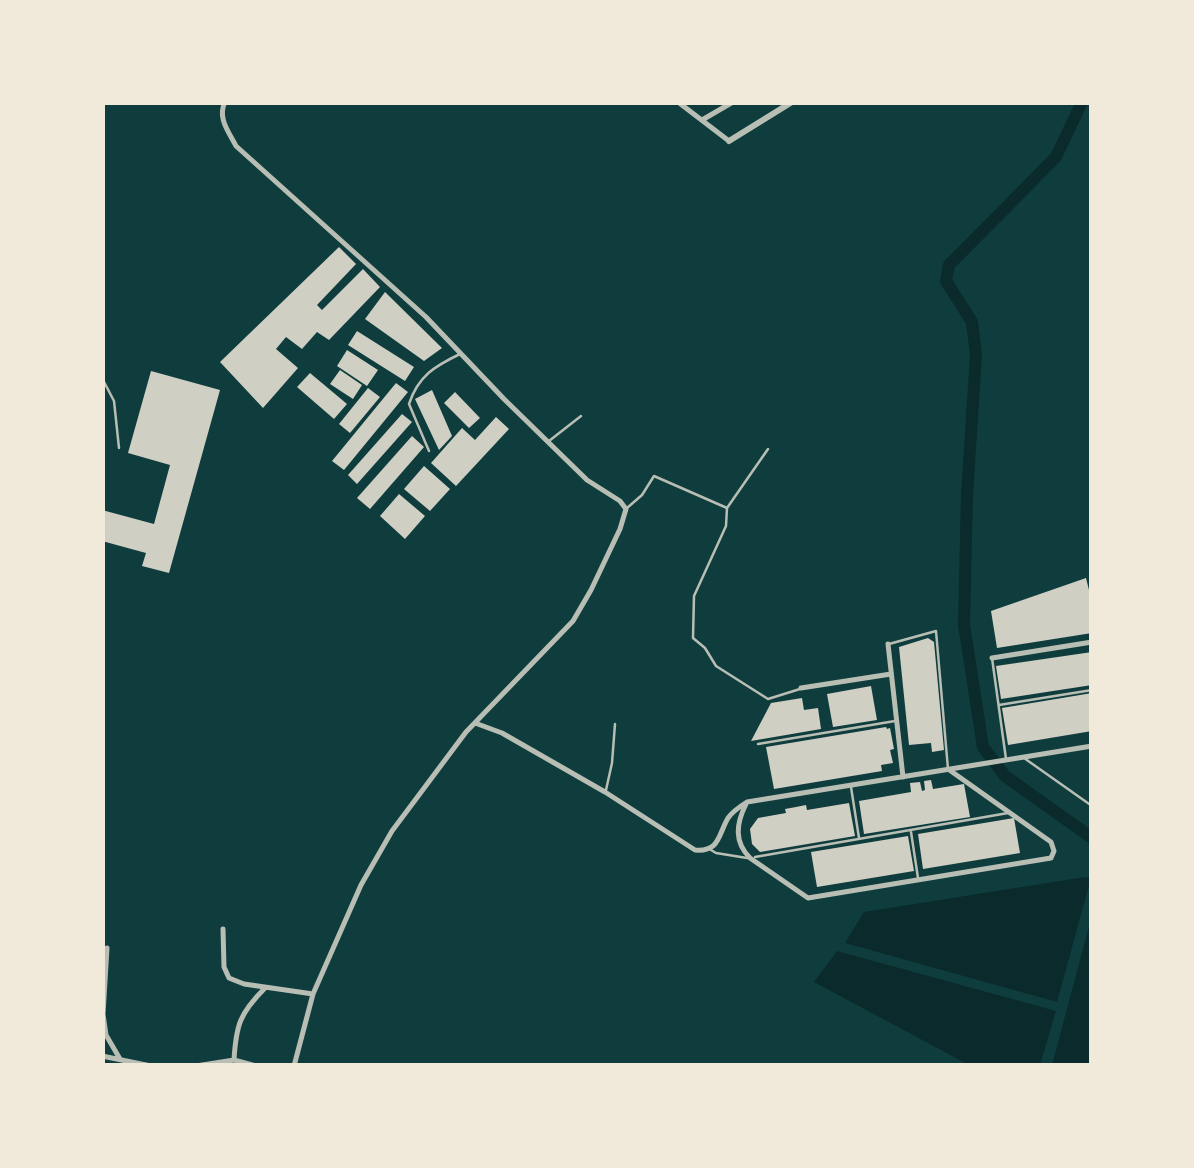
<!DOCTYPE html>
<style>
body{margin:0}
#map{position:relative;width:1194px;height:1168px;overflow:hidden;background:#0f3d3e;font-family:"Sofia Sans Condensed",sans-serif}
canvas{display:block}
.frame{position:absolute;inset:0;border:105px solid #f1e9da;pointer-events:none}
</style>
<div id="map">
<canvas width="1194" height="1168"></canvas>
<div class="frame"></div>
</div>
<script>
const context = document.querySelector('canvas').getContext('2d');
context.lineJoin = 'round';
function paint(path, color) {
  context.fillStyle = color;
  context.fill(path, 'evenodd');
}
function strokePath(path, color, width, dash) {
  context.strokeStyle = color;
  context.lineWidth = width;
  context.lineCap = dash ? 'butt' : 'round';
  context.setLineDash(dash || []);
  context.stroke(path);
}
paint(new Path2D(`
 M1085,877L1091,878L1057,1002L845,943L864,912Z
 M1091,919V1065H1052Z
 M837,951L1056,1011L1040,1065H969L814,982Z`), '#0a2a2b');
strokePath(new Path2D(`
 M1082,102L1056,157L949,265L946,281L972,322L976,355L967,494L964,625L983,747L1005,776L1092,838`), '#0a2a2b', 12);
paint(new Path2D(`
 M339,247L356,264L317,305L322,310L363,269L380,287L329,340L317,332L302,349L286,337L276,349L298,368L263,408L220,362Z
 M385,292L442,348L424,361L365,319Z
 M357,331L414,367L405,381L348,345Z
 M347,350L378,370L367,386L337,366Z
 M340,370L362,385L353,399L330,384Z
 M151,371L220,390L169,573L142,566L146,553L102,541V510L154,524L170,465L128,453Z
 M310,373L347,404L334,419L297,387Z
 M396,383L408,392L344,470L332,461Z
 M368,388L380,397L350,433L339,424Z
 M432,390L452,436L439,450L415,399Z
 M455,392L480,418L469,428L444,403Z
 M402,414L412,422L357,484L348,475Z
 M496,417L509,429L456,486L431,463L462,428L475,440Z
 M412,436L424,447L370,509L357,498Z
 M424,466L450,489L430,511L404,489Z
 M399,494L425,516L405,539L380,516Z
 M1086,578L1092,602V633L997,648L991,611Z
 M928,638L934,642L944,750L932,752L931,743L909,745L899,647Z
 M1092,652V685L1001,699L996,666Z
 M871,686L877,720L833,727L827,694Z
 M1092,693V731L1008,745L1002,708Z
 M802,698L804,710L818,708L821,729L751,741L771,703Z
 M886,727L887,729L890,728L894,749L890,750L893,763L881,765L882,771L774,789L766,747Z
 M931,780L933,789L964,784L970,817L864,834L859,801L911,792L910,783L920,782L922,791L925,790L924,781Z
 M849,803L855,836L760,852L752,844L750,829L758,818L786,813L785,809L796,807L806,805L807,810Z
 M1014,818L1020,853L923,869L918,834Z
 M908,836L914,871L817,887L811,852Z`), '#cfcfc3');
strokePath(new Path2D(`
 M102,378L114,401L119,448
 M549,441L581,416
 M429,451L409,404C418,376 435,366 460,354
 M627,508L642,495L654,476L727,508L768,449
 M727,508L726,526L694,596L693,638L705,648L716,666L768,699L800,689
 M889,644L936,631L948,769
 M992,658L1006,759
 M999,705L1092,690
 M758,744L895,721
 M1024,758L1092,806
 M851,787L859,838
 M606,790L612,763L615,724
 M911,832L918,878
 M711,850L716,853L747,858
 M755,857L1008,813`), '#b8beb3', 2.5);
strokePath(new Path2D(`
 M225,102C217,118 229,132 236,146L426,317L504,399L587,480L620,501L626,509L620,529L591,590L573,621L466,732L392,831L361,885L313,994L294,1066
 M678,102L729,141
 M702,120L733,102
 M888,644L903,777
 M992,658L1092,642
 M801,688L891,674
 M475,723L502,733L605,792L695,850C720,852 718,835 728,818C733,811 739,807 747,802L1092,746
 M746,804C736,824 734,842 750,858L808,898L1051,858L1054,851L1051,842L948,769
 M223,929L224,967L229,978L244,984L313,994
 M107,948L103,1014L106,1035L120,1059
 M102,1056L151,1066
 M234,1060C236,1025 240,1013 265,988
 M196,1066L234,1060L256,1066`), '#b8beb3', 5);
strokePath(new Path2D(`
 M729,141L792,102`), '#b8beb3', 6);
</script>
